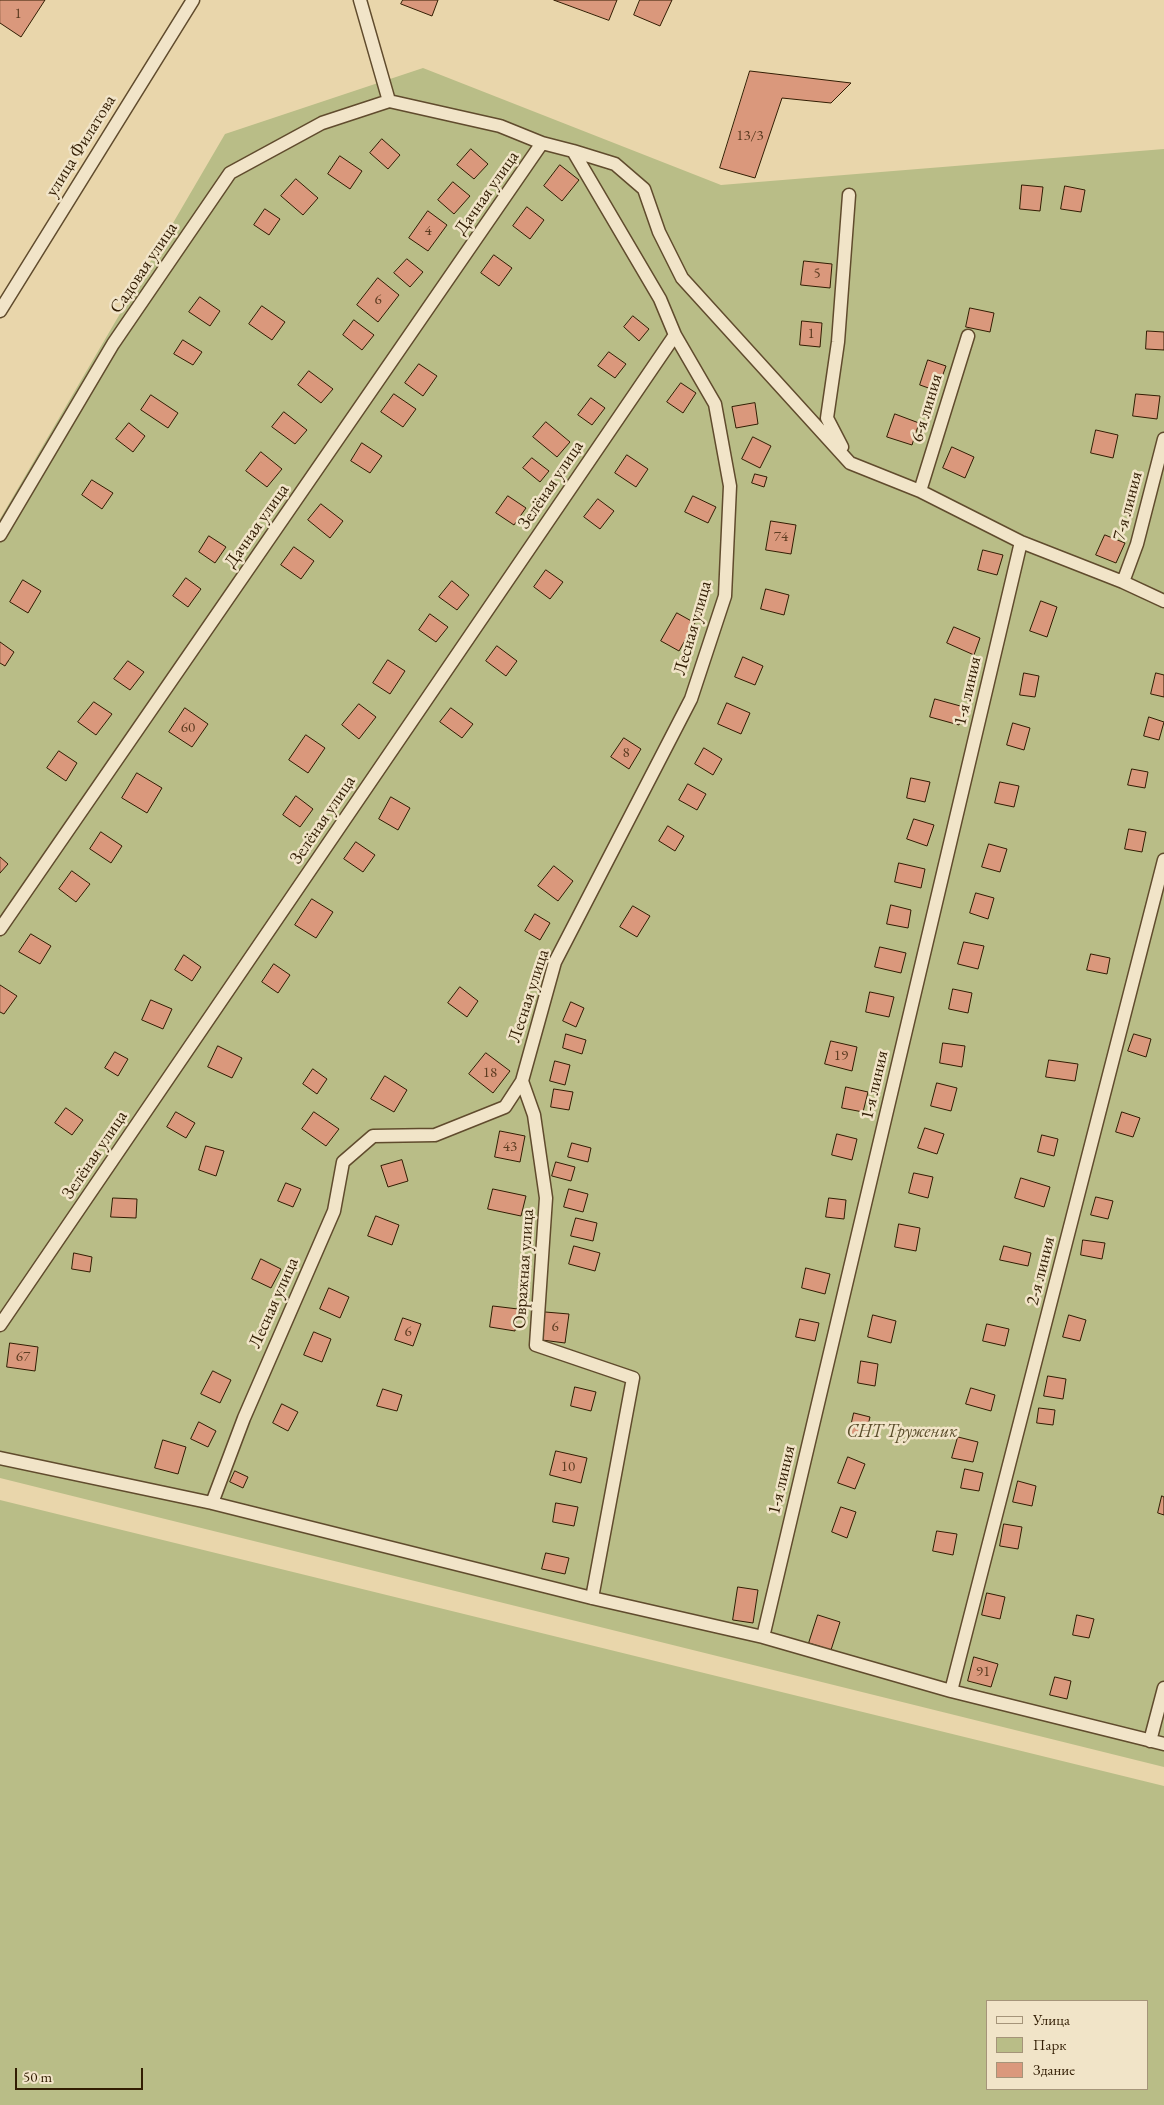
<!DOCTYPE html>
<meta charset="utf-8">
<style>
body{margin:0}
#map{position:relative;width:1164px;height:2105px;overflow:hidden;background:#e9d6ab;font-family:"EB Garamond",serif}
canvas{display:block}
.legend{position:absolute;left:986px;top:2000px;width:162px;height:90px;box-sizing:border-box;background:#f1e4c8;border:1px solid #a59479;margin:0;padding:6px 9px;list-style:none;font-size:15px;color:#321d03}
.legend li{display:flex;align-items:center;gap:10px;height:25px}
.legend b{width:25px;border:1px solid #a59479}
.scale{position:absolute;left:15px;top:2068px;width:128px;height:22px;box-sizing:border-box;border:2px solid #321d03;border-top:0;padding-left:6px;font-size:15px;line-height:18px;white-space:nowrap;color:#321d03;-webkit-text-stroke:4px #f1e4c8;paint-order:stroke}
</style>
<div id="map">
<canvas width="1164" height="2105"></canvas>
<ul class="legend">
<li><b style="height:6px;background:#f1e4c8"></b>Улица</li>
<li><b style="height:14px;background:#b9bd87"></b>Парк</li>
<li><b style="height:14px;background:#da987c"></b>Здание</li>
</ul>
<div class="scale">50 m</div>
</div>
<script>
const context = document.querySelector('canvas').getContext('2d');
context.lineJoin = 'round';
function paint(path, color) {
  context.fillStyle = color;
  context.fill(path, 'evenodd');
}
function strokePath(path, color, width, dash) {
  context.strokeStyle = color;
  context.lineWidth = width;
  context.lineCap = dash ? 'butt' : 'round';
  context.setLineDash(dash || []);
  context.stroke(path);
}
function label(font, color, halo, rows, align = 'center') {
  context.font = font + ' "EB Garamond",serif';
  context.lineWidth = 5;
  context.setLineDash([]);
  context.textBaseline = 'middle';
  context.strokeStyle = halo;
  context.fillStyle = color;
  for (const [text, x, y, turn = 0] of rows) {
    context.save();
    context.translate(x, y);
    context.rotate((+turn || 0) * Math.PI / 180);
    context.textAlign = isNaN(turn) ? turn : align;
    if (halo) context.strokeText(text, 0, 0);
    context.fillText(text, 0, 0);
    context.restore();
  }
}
paint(new Path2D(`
 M423,68L721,185L1164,149V1767L0,1478V519L225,134Z
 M0,1500L1164,1786V2105H0ZM988,2001H1148V2089H988Z`), '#b9bd87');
const building = new Path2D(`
 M0,0H45L21,37L0,23Z
 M403,0H438L432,16L401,4Z
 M554,0H617L609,20Z
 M640,0H672L660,26L634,15Z
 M750,71L851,83L831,103L782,98L755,178L720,168Z
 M382,139L400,155L388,169L370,153Z
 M471,149L488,164L474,179L457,165Z
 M340,156L362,171L350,189L328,174Z
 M560,165L579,180L562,201L544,186Z
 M296,179L318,198L303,215L281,196Z
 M453,182L470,196L454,214L438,200Z
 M1022,185L1043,187L1040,211L1020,209Z
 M1065,186L1085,190L1081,212L1061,209Z
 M527,207L544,220L530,239L513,226Z
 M265,209L280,219L269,235L254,225Z
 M428,211L447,225L428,251L409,238Z
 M494,255L512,268L499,286L481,273Z
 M407,259L423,272L410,287L394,273Z
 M804,261L832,264L830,288L801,285Z
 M378,278L399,295L378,322L357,305Z
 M200,297L220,311L210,326L189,312Z
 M262,306L285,322L272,340L249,324Z
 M970,308L994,313L990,332L966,327Z
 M633,316L649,329L639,341L624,327Z
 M354,320L374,335L362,350L343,335Z
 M802,321L822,323L820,347L800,345Z
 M1147,331L1164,332V350L1146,349Z
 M183,340L202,352L193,365L174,354Z
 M609,352L626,364L615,378L598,366Z
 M928,360L946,366L937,391L920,385Z
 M419,364L437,376L423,396L405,383Z
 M309,371L333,389L321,403L298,385Z
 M681,383L696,393L683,413L667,402Z
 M394,394L416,409L403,427L381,412Z
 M1136,394L1160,396L1157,419L1133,416Z
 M151,395L178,413L168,428L141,410Z
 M591,398L605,408L592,425L578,415Z
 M755,403L758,424L736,428L732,407Z
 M284,412L307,430L295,444L272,427Z
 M895,414L919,423L912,445L887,437Z
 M546,422L570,442L557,457L533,437Z
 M129,423L145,436L133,452L116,439Z
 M1096,430L1118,435L1113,458L1091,453Z
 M753,437L771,446L760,468L742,459Z
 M362,443L382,456L370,473L351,461Z
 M952,447L974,457L965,478L943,468Z
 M261,452L282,469L267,487L246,471Z
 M627,455L648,469L636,487L615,473Z
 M532,458L549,471L540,482L523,468Z
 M755,474L767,477L764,487L752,483Z
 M92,480L113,493L102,509L82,495Z
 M508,496L526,508L514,525L496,513Z
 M693,496L716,507L708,523L685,512Z
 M598,499L614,511L600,529L584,517Z
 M321,504L343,521L330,538L308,520Z
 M771,521L796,525L791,554L766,550Z
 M1105,535L1125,543L1116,563L1096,555Z
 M209,536L226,547L215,563L199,552Z
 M294,547L314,561L301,579L281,565Z
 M983,550L1003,555L997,575L978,570Z
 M546,570L563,582L550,599L534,587Z
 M186,578L201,589L188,607L173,596Z
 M23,580L41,591L28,613L10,602Z
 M452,581L469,595L457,610L439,597Z
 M766,589L789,595L784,615L761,609Z
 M1041,601L1057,607L1047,637L1030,631Z
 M677,613L695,623L679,651L661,641Z
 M430,614L448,627L436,642L419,630Z
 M954,627L980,638L974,655L947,643Z
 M0,642L14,652L5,666L0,663Z
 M497,646L517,661L506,676L486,661Z
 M743,657L763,666L755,685L735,677Z
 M388,660L405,671L390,694L373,683Z
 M128,661L144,672L130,690L114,679Z
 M1024,673L1039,676L1035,697L1020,695Z
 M1156,673L1164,675V697L1151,694Z
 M935,699L964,707L959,725L930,717Z
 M94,702L112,714L96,735L78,722Z
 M727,703L750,713L741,734L718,724Z
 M359,704L376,717L359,739L342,725Z
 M185,708L208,724L192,747L169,732Z
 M451,708L473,724L462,738L440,722Z
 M1149,717L1164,722L1159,740L1144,736Z
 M1013,723L1030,728L1024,750L1007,745Z
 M306,735L325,748L308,773L289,760Z
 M624,738L641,749L629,769L611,757Z
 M704,748L722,759L713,775L695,764Z
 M59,751L77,763L66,781L47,768Z
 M1132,769L1148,772L1145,788L1128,785Z
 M137,773L162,788L147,813L122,798Z
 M911,778L930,782L925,802L907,798Z
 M1000,782L1019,786L1014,807L995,803Z
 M688,784L706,794L697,810L679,800Z
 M296,796L313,809L300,827L283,815Z
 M391,797L410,808L398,830L379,819Z
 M914,819L934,825L927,846L907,839Z
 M668,826L684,836L675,851L659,841Z
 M1129,829L1146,832L1142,852L1125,849Z
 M101,832L122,846L111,863L90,849Z
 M356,842L375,855L363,872L344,859Z
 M989,844L1007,849L1000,872L982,867Z
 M0,857L8,864L0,873Z
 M899,863L925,869L921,888L895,882Z
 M554,866L573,881L558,901L538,886Z
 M72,871L90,884L76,902L59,889Z
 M976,893L994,898L988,919L970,913Z
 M312,899L333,912L316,938L295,925Z
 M891,905L911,910L908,928L887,924Z
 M633,906L650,916L637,937L620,927Z
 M535,914L550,923L540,940L525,931Z
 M31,934L51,946L40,964L19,952Z
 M964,942L984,946L978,969L958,964Z
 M880,947L906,953L901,973L875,967Z
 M1091,954L1110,958L1107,974L1087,970Z
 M184,955L201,967L192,981L175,970Z
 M274,964L290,975L278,993L262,982Z
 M0,985L17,996L4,1014L0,1012Z
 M460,987L478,1001L467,1017L448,1003Z
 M953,989L972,993L968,1013L949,1009Z
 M870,992L894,997L889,1017L866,1012Z
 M151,1000L172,1009L163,1029L142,1020Z
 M571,1002L584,1008L576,1027L563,1021Z
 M566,1034L586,1040L582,1054L563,1048Z
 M1134,1034L1151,1039L1146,1057L1128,1051Z
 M831,1041L857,1047L852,1071L825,1064Z
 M943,1043L965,1046L962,1067L940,1063Z
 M218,1046L242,1058L232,1078L208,1067Z
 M115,1052L128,1059L118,1076L105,1068Z
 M486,1053L510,1071L493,1093L469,1074Z
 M1049,1060L1078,1064L1075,1081L1046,1077Z
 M555,1061L570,1065L565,1085L550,1081Z
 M313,1069L327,1079L317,1094L303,1084Z
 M385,1076L407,1090L394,1112L371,1099Z
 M937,1083L957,1088L951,1111L931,1106Z
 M846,1087L868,1092L863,1112L842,1108Z
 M554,1089L573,1092L569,1110L551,1107Z
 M66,1108L83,1120L72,1135L55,1123Z
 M176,1112L195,1123L186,1138L167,1127Z
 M314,1112L339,1129L326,1146L302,1129Z
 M1122,1112L1140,1118L1133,1137L1116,1132Z
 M925,1128L944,1134L937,1154L918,1148Z
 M500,1131L525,1136L520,1162L495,1157Z
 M837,1134L857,1139L852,1160L832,1155Z
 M1042,1135L1058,1139L1054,1156L1038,1152Z
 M572,1143L591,1148L588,1162L568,1157Z
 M206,1146L224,1151L216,1176L199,1170Z
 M402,1160L408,1181L388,1187L381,1166Z
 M556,1162L575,1167L571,1181L552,1176Z
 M914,1173L933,1177L928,1198L909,1193Z
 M1021,1178L1050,1187L1044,1207L1015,1198Z
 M286,1183L301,1189L293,1207L278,1201Z
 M493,1189L526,1196L521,1216L488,1209Z
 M569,1189L588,1194L583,1212L564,1207Z
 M1096,1197L1113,1201L1108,1219L1091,1215Z
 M113,1198L137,1199L136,1218L111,1217Z
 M829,1198L846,1200L844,1219L826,1217Z
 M376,1216L399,1225L392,1245L368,1236Z
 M576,1218L597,1223L593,1241L571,1236Z
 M899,1224L920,1228L916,1251L895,1247Z
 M1083,1240L1105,1243L1102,1259L1081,1255Z
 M574,1246L600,1253L595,1271L569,1264Z
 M1004,1246L1031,1253L1028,1266L1000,1260Z
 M74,1253L92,1257L90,1272L72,1269Z
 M261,1259L281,1269L271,1288L252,1279Z
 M806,1268L830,1274L825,1294L802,1288Z
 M329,1288L349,1297L340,1318L320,1309Z
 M493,1306L518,1309L515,1331L490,1327Z
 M545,1312L569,1314L565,1343L542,1340Z
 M873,1315L896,1321L891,1343L868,1337Z
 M1069,1315L1086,1320L1080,1341L1063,1337Z
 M403,1318L421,1324L413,1346L395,1340Z
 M800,1319L819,1323L815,1341L796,1337Z
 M987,1324L1009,1329L1005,1346L983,1341Z
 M314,1332L331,1339L322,1362L304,1355Z
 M10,1343L38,1347L35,1371L7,1367Z
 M861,1361L878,1364L875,1386L858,1383Z
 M213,1371L231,1380L220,1403L201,1394Z
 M1048,1376L1066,1379L1063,1399L1044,1396Z
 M575,1387L596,1392L591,1411L571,1406Z
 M971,1388L995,1395L991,1411L966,1404Z
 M383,1389L402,1395L397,1411L377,1406Z
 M282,1404L298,1412L288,1431L273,1423Z
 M1039,1408L1055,1410L1053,1425L1037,1423Z
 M854,1413L870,1417L865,1438L849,1435Z
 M199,1422L216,1431L208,1447L191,1439Z
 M958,1437L978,1442L973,1462L952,1458Z
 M163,1440L186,1447L178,1474L155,1468Z
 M556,1451L587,1458L581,1483L550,1475Z
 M848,1457L865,1464L855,1489L838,1483Z
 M965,1469L983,1473L979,1491L961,1488Z
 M235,1471L248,1477L243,1488L230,1482Z
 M1018,1481L1036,1486L1032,1506L1013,1502Z
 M1162,1496L1164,1497V1515L1158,1513Z
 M556,1503L578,1507L574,1526L553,1522Z
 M841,1507L856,1512L847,1538L832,1532Z
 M1004,1524L1022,1527L1018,1549L1000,1546Z
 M937,1531L957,1534L953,1555L933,1551Z
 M546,1553L569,1558L565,1574L542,1569Z
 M738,1587L758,1590L753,1623L733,1620Z
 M987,1593L1005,1597L1000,1619L982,1615Z
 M818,1615L840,1622L831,1650L809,1643Z
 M1077,1615L1094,1619L1089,1638L1073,1635Z
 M974,1657L998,1664L991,1687L968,1681Z
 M1055,1677L1071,1681L1067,1699L1050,1695Z`);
paint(building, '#da987c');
strokePath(building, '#321d03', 1);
const street = new Path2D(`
 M360,0L389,101
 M573,151L615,164L644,189L659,232L682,278L850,463L920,491L1021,542L1123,582L1164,601
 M0,311L193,0
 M842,447L827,418L838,342L849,195
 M920,491L968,336
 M0,535L113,344L230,173L322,123L389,101
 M1123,582L1137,544L1164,439
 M0,929L542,143
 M522,1081L534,1115L546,1198L536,1345L633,1378L592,1598
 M0,1325L675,335
 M0,1458L212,1503L592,1598L763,1637L951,1691L1164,1744
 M212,1503L244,1418L334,1211L343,1162L373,1136L435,1135L505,1107L522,1081L555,962L691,699L725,596L730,486L715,404L675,335L660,299L573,151L542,143L500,126L389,101
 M763,1637L1021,542
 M951,1691L1164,860
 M1150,1741L1164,1688`);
strokePath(street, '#604b2d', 15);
strokePath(street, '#f1e4c8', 12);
label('15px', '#5c3c21', null, [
 ["1",18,14],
 ["13/3",750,136],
 ["4",428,231],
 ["5",817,274],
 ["6",378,300],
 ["1",811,334],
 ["74",781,537],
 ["60",188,728],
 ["8",626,753],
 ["19",841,1056],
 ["18",490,1073],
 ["43",510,1147],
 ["6",555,1327],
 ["6",408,1332],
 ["67",23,1357],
 ["10",568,1467],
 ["91",983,1672]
]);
label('18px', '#321d03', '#f1e4c8', [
 ["улица Филатова",81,146,-58],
 ["Дачная улица",487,193,-55],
 ["Садовая улица",144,268,-56],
 ["6-я линия",927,408,-73],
 ["Зелёная улица",551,485,-56],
 ["7-я линия",1128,506,-75],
 ["Дачная улица",257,526,-55],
 ["Лесная улица",693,628,-74],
 ["1-я линия",968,691,-77],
 ["Зелёная улица",323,820,-56],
 ["Лесная улица",529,996,-72],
 ["1-я линия",875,1085,-77],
 ["Зелёная улица",95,1155,-56],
 ["Овражная улица",524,1269,-86],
 ["2-я линия",1041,1271,-76],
 ["Лесная улица",274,1303,-66],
 ["1-я линия",782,1480,-77]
]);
label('italic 18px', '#5a4d2b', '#f1e4c8', [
 ["СНТ Труженик",902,1432]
]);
</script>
